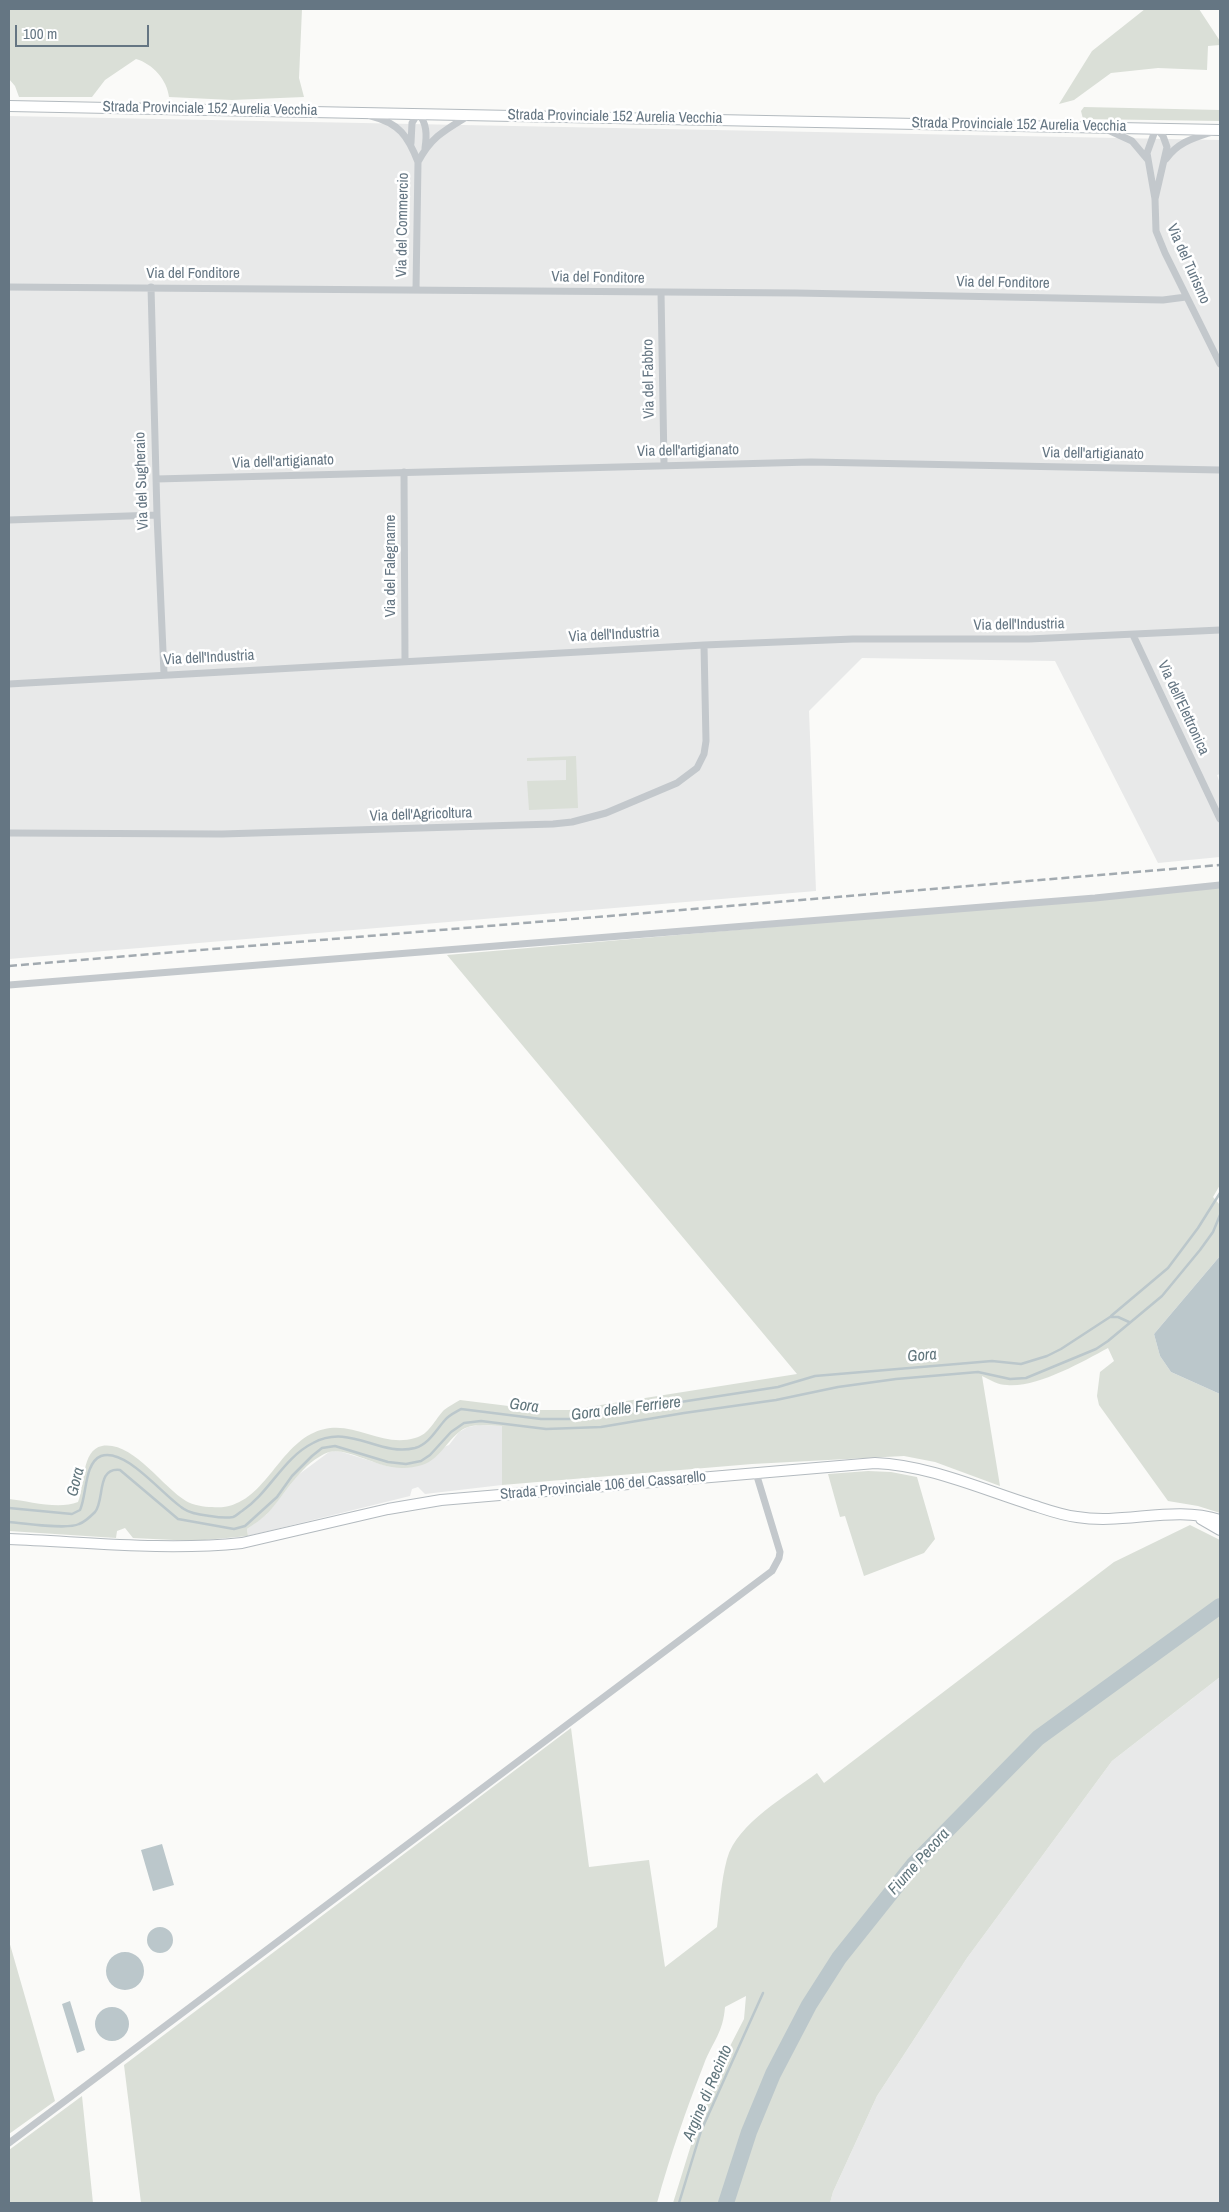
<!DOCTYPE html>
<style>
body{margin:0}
#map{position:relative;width:1229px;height:2212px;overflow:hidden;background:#fafaf8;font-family:"Archivo Narrow",sans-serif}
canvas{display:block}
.frame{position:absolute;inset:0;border:10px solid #657683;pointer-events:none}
.scale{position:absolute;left:15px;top:25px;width:134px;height:22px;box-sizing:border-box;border:2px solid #657683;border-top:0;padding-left:6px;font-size:15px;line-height:18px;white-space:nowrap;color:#657683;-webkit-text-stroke:4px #fff;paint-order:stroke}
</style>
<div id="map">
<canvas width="1229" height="2212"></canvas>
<div class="frame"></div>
<div class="scale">100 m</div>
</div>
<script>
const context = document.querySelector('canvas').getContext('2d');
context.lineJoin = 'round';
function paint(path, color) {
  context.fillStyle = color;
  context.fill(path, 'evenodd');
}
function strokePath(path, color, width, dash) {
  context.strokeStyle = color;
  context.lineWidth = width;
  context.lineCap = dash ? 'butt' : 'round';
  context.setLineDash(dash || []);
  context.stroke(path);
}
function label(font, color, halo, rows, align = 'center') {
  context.font = font + ' "Archivo Narrow",sans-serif';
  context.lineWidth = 5;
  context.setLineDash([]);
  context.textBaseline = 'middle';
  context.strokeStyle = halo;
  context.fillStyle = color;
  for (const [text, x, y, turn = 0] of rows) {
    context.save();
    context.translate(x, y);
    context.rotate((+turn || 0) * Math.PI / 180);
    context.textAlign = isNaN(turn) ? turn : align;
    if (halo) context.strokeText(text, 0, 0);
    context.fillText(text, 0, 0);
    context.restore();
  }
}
paint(new Path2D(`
 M9,116L1220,140V774L1217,775L1220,784V857L1158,863L1055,661L862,658L809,711L816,891L9,959Z
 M479,1425L502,1426V1485L425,1494L418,1487L412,1489L410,1496L248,1536L247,1529L267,1514L298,1475L329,1452L334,1451L342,1452L390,1467L449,1445L459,1432L468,1427Z
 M1220,1677V2203H830L833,2192L877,2096L967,1958L1112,1761Z`), '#e8e9e9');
paint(new Path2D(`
 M9,9H302L299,78L304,97L232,100L169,97C167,80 153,64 136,59L105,80L92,97H19L15,86L9,79Z
 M1145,9H1199L1220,41V45L1208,46L1207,70L1158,68L1111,73L1074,100L1059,104L1092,51Z
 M1084,107L1220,110V121L1083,119L1081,111Z
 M576,756L578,808L529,810L527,781L566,780V760L527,761V758Z
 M1220,888V1185L1213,1197L1220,1205V1256L1154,1334L1160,1356L1171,1372L1220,1394V1513L1198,1506L1168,1501L1099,1405L1097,1396L1100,1372L1114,1361L1108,1348C1082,1362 1037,1388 1007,1385C998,1385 990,1380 982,1376L1000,1486L935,1462L904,1456L752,1464L502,1485V1426C491,1426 479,1424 468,1427C450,1433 442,1459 422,1465C412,1468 402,1469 392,1467C376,1465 343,1447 329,1452C302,1462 287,1492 268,1513C262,1519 254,1524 247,1529L248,1536L194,1541L133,1538L125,1528L117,1531L116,1538L9,1531V1499C29,1501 58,1510 78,1502C85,1486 81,1450 102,1446C133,1441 162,1487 186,1501C193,1505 204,1507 212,1507C260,1512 274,1453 311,1434C349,1414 378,1449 415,1438C429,1435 435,1419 444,1410C449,1406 455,1403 460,1400L541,1410H569L797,1374L447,955Z
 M868,1471L891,1472L917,1477L935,1539L924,1553L864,1576L845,1516L840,1517L828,1474Z
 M1190,1525L1220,1540V1677L1112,1761L967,1958L877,2096L833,2192L830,2203H673L709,2087L744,2019L746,1996L725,2007C723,2033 713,2041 704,2064C686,2110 670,2156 657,2203H141L124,2065L571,1728L589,1867L649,1860L665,1967L717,1927C720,1905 721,1881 727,1859C737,1823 788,1795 817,1773L824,1783L1114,1562Z
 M9,1941L55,2101L9,2134Z
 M82,2096L93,2203H9V2150Z`), '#dadfd7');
paint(new Path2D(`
 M1220,1256V1394L1171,1372L1160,1356L1154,1334Z
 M162,1844L174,1885L153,1891L141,1850Z
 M147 1940a13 13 0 1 1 26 0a13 13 0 1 1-26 0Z
 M106 1971a19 19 0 1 1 38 0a19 19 0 1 1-38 0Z
 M70,2001L85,2050L77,2053L62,2004Z
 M95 2024a17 17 0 1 1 34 0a17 17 0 1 1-34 0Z`), '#bbc7cb');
strokePath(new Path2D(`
 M1111,1316L1168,1268L1198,1228L1220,1193
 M9,1508L72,1514L80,1510C87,1495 84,1463 101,1456C126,1447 164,1497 184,1509C191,1514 202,1515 210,1516C216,1517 227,1518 233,1517C236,1516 240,1512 242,1511C270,1492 283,1458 313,1443C350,1423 379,1457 415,1448C429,1444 436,1430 445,1420C449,1415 456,1412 461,1409L541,1419H570L778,1387L815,1376L992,1361L1021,1364L1047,1356L1061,1349L1110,1317H1118L1129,1322
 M9,1522C24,1523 67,1530 79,1524C85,1522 91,1516 95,1512C105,1500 96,1467 120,1470L178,1519L234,1529L245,1526L277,1497L292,1476L312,1456L322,1448L335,1446L388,1462L406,1464L421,1461L430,1455L451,1432L464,1423L481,1421L546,1429L601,1427L684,1413L776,1400L838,1387L896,1379L978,1372L1010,1379L1026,1378L1096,1349L1108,1341L1162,1296L1200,1250L1213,1232L1220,1215
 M679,2203L701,2131L763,1993`), '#bbc7cb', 2.5);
strokePath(new Path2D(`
 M726,2203L749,2132L773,2074L809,2005L839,1958L914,1864L1038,1738L1220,1606`), '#bbc7cb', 16);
const secondary = new Path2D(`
 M9,106L1220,130
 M1201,1519L1220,1530
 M9,1539C86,1542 165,1551 242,1543L388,1509L441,1500L875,1463C927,1465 979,1488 1029,1504C1045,1509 1060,1515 1077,1517C1125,1525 1173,1505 1220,1520`);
strokePath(secondary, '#b3babf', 12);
strokePath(new Path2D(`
 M371,116C399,123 408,136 418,162L416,289
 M1108,130L1132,141L1148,160
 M411,143L412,123L418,113C427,123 427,135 425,148
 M1166,159C1178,142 1194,138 1212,132
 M418,162C431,137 445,130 468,116
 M1155,199L1167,147L1163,136L1156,128L1147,153L1155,199L1156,231L1165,253L1220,364
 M9,287L796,293L1163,300L1186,297
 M151,287L157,515L164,674
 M661,292L664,464
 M404,472L405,660
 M156,479L811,462L1220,470
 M9,520L157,515
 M1133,635L1220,819
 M9,684L704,645L853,639H1029L1220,630
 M9,833L222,834L553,824L572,822L606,813L677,783L697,768L704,754L706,741L704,645
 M9,985L1095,898L1220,885
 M9,2143L772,1571L779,1558L780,1552L756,1473`), '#c3c8cc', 7);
strokePath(secondary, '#fff', 10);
strokePath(new Path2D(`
 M9,966L1220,865`), '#a2aab0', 2.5, [8, 4]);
label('15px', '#657683', '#fff', [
 ["Strada Provinciale 152 Aurelia Vecchia",210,109,1],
 ["Strada Provinciale 152 Aurelia Vecchia",615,117,1],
 ["Strada Provinciale 152 Aurelia Vecchia",1019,125,1],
 ["Via del Commercio",403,225,-89],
 ["Via del Turismo",1188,264,66],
 ["Via del Fonditore",193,274],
 ["Via del Fonditore",598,278,1],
 ["Via del Fonditore",1003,283,1],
 ["Via del Fabbro",649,379,-91],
 ["Via dell'artigianato",688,451,-1],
 ["Via dell'artigianato",1093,454,1],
 ["Via dell'artigianato",283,462,-2],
 ["Via del Sugheraio",142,481,-92],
 ["Via del Falegname",391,566,-90],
 ["Via dell'Industria",1019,625,-1],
 ["Via dell'Industria",614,635,-3],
 ["Via dell'Industria",209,658,-3],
 ["Via dell'Elettronica",1183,708,65],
 ["Via dell'Agricoltura",421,815,-2],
 ["Strada Provinciale 106 del Cassarello",603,1486,-5]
]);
label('italic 16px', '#60757c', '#fff', [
 ["Gora",922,1356,-5],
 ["Gora",524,1406,7],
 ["Gora delle Ferriere",626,1409,-7],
 ["Gora",76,1482,-76],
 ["Fiume Pecora",919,1862,-48],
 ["Argine di Recinto",708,2093,-67]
]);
</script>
